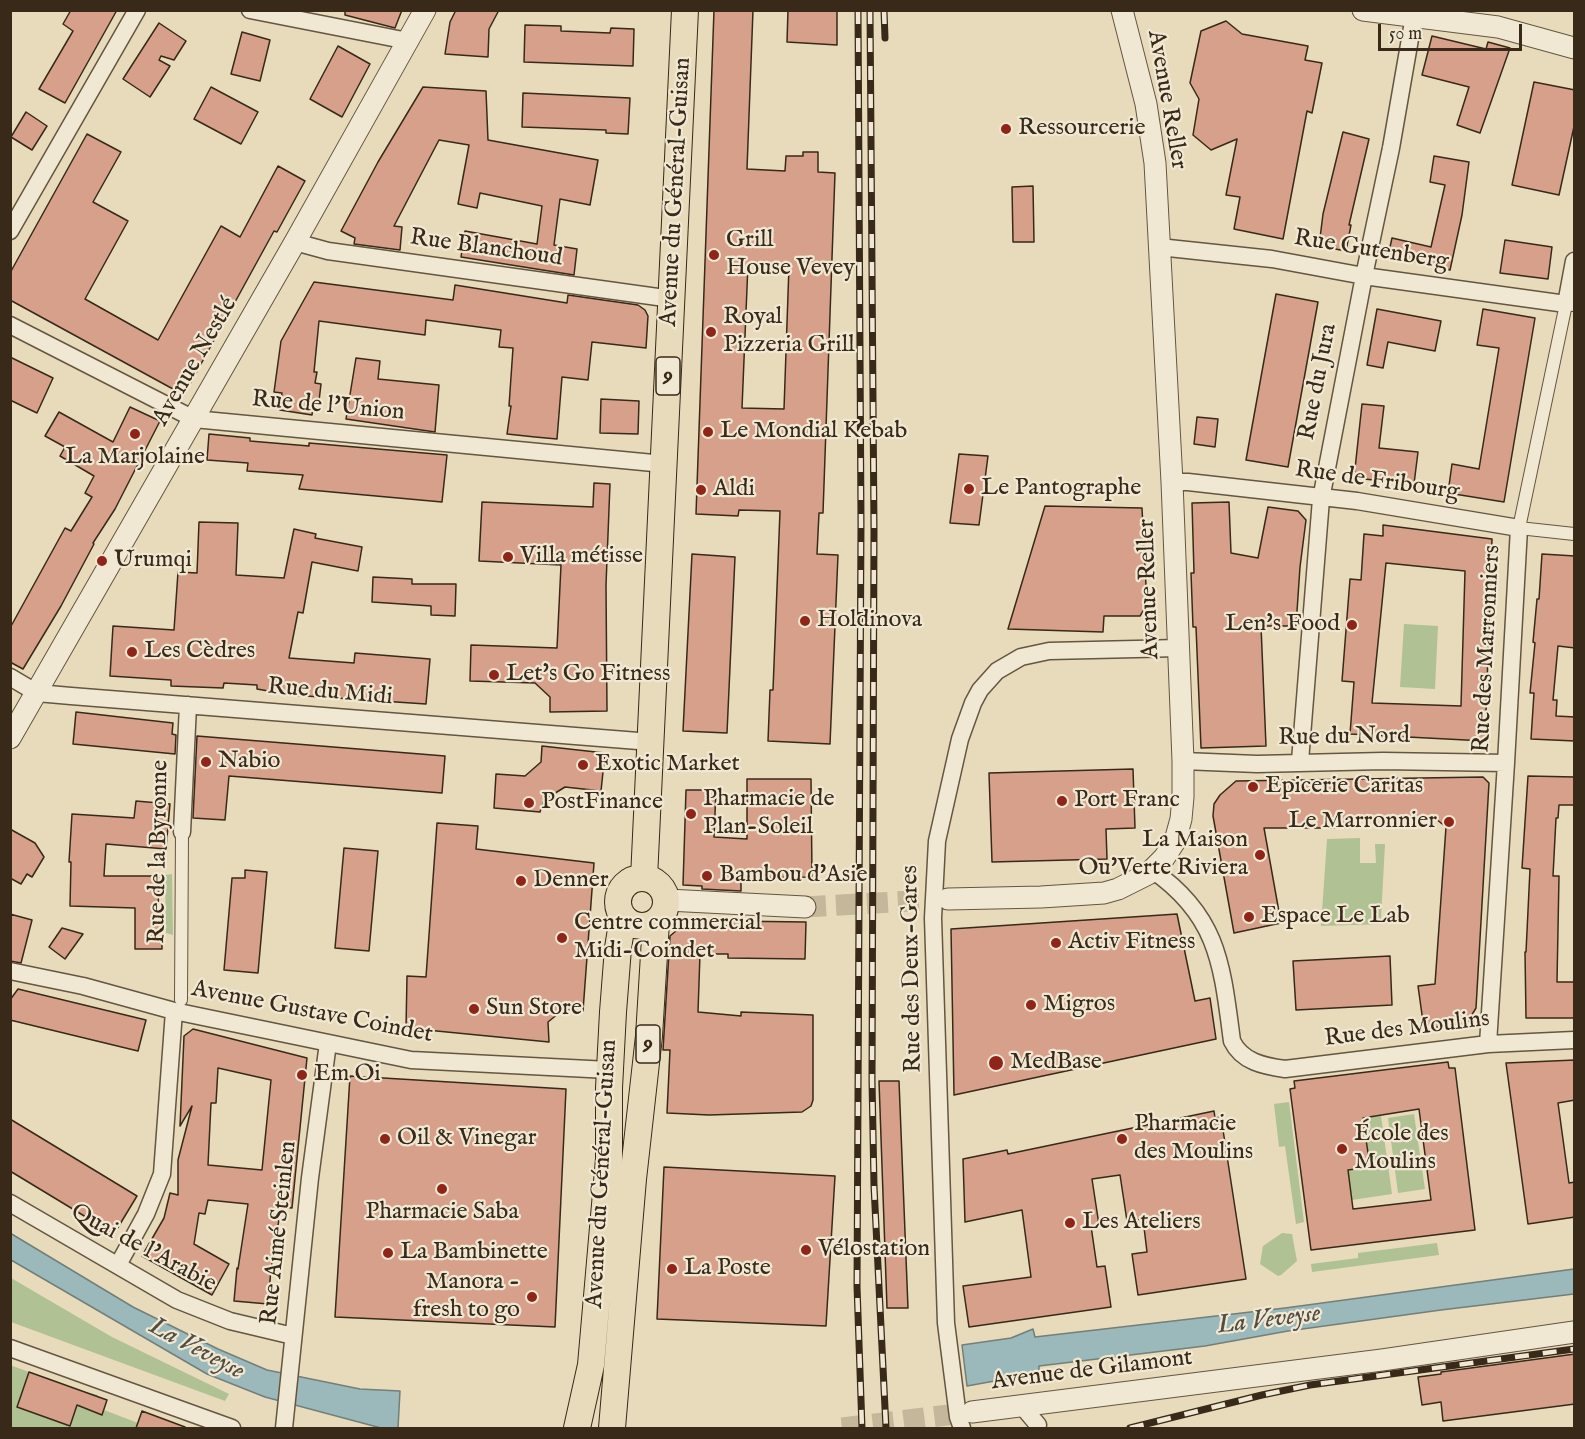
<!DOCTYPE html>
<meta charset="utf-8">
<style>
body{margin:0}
#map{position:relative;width:1585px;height:1439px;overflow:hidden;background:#e8dbbb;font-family:"IM FELL English",serif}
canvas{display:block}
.frame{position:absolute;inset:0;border:12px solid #382918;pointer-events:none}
.scale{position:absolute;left:1378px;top:24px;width:144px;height:27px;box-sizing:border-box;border:3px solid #382918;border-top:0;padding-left:8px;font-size:18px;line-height:21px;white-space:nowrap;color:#382918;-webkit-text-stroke:4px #f0e8d3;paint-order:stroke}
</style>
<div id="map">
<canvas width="1585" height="1439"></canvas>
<div class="frame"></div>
<div class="scale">50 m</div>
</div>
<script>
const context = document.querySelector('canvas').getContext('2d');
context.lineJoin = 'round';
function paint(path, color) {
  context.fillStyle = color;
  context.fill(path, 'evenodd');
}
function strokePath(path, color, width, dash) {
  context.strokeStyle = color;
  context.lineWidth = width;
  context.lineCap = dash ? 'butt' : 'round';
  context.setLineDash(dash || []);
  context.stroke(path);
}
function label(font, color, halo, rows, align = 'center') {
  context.font = font + ' "IM FELL English",serif';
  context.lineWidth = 4.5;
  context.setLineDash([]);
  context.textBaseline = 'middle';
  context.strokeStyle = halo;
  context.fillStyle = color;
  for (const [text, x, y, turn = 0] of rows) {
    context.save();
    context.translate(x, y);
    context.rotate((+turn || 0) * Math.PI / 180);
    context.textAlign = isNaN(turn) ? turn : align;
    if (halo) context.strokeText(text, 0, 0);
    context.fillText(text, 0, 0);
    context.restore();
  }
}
paint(new Path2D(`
 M1404,624L1438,626L1435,689L1400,687Z
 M1360,838V863H1376L1375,844H1385L1381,918L1387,919L1388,924L1321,926L1327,839Z
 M172,874L173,935L166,933L165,875Z
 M1289,1102L1304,1222L1296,1224L1285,1146L1279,1147L1274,1104Z
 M1414,1114L1425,1189L1398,1193L1388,1118Z
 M1381,1116L1392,1194L1352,1200L1348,1170L1370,1167L1367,1142L1344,1145L1341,1121Z
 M1282,1233L1292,1234L1297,1261L1281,1275L1278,1276L1260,1264L1263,1246Z
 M1437,1243L1439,1255L1312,1272L1311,1264L1358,1258V1253Z
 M11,1278L112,1337L229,1394L225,1401L11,1322Z
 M10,1365L29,1372L17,1407L69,1425L82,1391L98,1395L93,1411L104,1410L138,1423L136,1428H11Z`), '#b0c194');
const water = new Path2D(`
 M10,1233L133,1307L218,1349L267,1370L360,1389L400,1391L398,1428H381L265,1397L207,1374L11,1260Z
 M1574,1269V1294L1441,1310L1288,1331L1205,1346L1039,1366V1373L967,1386L962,1345L1011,1338L1033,1329L1035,1337L1285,1308Z`);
paint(water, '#9bb8ba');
strokePath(water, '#737f79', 1.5);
const building = new Path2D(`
 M71,10H117L65,103L39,89L73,31L63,24Z
 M345,10H402L395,28L345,15Z
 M456,10H499L489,29L488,57L445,54L450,22Z
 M714,10H753L747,169L785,171L786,156H803V152H818V172L835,173L823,513H819L817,554L838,555L830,744L768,741L770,690H773L780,511L739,510L738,516L696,514ZM748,264L789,266L784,409L742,408Z
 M788,10H837V45L787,42Z
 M1226,21L1242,34L1308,46L1305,60L1322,63L1312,113L1307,111L1283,239L1234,229L1240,197L1226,195L1237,139L1211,150L1193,135L1199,99L1190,83L1201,31Z
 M159,23L186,41L174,60L161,56L159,60L170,66L150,97L123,79Z
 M525,25L561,26V31L610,33L611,28L634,29L633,66L524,62Z
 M242,32L270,40L260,81L231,74Z
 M1432,36L1486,49L1488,42L1510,48L1480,133L1457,125L1469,87L1422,75Z
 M338,46L370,64L342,117L310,99Z
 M1534,82L1575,90V122L1559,195L1512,185Z
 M211,87L258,112L241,144L194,119Z
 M423,87L486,91L488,140L598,160L590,205L560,199L554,245L577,249L574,275L461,257L465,231L537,244L542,206L480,193L477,208L458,204L469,145L439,140L394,226L402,227L400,250L354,244L355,238L341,231L378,162Z
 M523,93L630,98L628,134L606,133V130L522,127Z
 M26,112L47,126L32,150L11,137Z
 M1343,132L1369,139L1349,225H1351L1346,251L1319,246L1323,214Z
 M87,134L121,152L93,202L128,221L85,299L158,340L221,226L240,237L278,166L305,181L277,232L274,231L184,395L10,300V273Z
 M1434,156L1469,162L1462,215L1450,270L1388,256L1392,238L1431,247L1445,185L1430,182Z
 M1033,186L1034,242H1013L1012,187Z
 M1505,240L1552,247L1548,279L1500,273Z
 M314,282L453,300L455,285L567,303L568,295L638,305L645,310L648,316L646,348L592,342L588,380L562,377L557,439L535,437L507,434L511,406H509L513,348L499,347L501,330L426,320L425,335L319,321L314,372H317L315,383L321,384L319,401L314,400L312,415L280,410L282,393L274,392L281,341Z
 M1276,294L1318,302L1288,467L1246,460Z
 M1377,309L1441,321L1435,351L1388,342L1383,368L1367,365Z
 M1483,309L1535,318L1504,502L1448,493L1452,464L1479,469L1499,348L1477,345Z
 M10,357L53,378L37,413L10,400Z
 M356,358L380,361L378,379L439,385L435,432L346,419Z
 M601,399L639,401L638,434L600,433Z
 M1362,404L1384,406L1379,448L1418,452L1414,484L1354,478Z
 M130,407L160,421L115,509L93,543L94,544L61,606L23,669L10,662V628L65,528L71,531L92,497L85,493L94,476L60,456L65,447L45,436L59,412L113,442Z
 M1197,417L1218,419L1215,447L1194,444Z
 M209,434L250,438V441L309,446V443L447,455L442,502L299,489L303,475L247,471L248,463L207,460Z
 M959,454L988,456L979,525L950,523Z
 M594,483L610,484L606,585L607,711L550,712V697L535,683L470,681L471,645L557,648L561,565L479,561L482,502L593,507Z
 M1229,502L1231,553L1258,558L1268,507L1298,511L1306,520L1300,567L1296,626H1261L1266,746L1201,748L1196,627H1193L1191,573H1194L1192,503Z
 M1045,506L1142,508L1147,605L1140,616H1104L1103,632L1008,629Z
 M199,522L238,523L236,575L284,578L294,529L316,534L315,538L362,547L358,571L312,562L303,613L298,612L289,658L354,663L355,653L430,659L426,704L291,695L257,689V685L224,683L223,688L171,686V680L110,676L113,626L174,630L178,572L197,573Z
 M1383,525L1492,539L1485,741L1350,734L1354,682L1342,681L1350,579L1361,580L1364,534L1383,536ZM1386,563L1465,571L1461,706L1372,703Z
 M692,554L735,557L727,733L683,731Z
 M1542,554L1575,556V648L1558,646L1553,700H1557L1556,716L1575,717V741L1531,739L1534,693H1530L1535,643L1533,642L1537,599H1539Z
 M373,577L412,579V584H456L455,616L431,615V606L372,602Z
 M76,712L173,723L172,734L176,735L175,754L73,744Z
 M197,736L445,756L442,793L229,776L225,820L193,818Z
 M542,746L605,753L601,791L565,787L544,800L540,812L494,808L496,774L525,776L541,762Z
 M1133,769L1135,828L1106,829L1107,859L992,862L989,773Z
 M1528,776L1575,777V805H1559L1558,818H1556L1553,876H1559L1557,982H1575V1018H1526L1525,952H1526L1530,869L1522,868Z
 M1483,777L1489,783L1476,1008L1467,1023L1424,1029L1418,986L1435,984L1446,827L1436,819L1349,818V828H1264L1281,923L1234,933L1213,816L1214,804L1220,795L1236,781Z
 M747,779H811L812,877L741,878V891L702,889V886L683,885L686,790H716L714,837L747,839Z
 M136,801L170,804L166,849L106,844L104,876H159L158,914H162V949H135V908L70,906L71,862H69L72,814L134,818Z
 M437,823L478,826L476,849L594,863L583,1011L564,1009L548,1022L549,1042L406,1028L407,976L426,977Z
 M10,829L35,843L44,857L32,877L27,874L21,884L10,878Z
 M344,848L378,851L369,951L335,948Z
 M245,870L267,872L258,973L224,970L232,878H245Z
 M10,914L32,920L21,963L10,961Z
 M1177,914L1195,1001L1210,998L1216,1039L954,1095L951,929Z
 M729,921L806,922L805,959L728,958V954H700L698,1012L741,1016V1012L813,1015V1100L811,1106L802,1112L709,1115L667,1113L670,1050H663L670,936L684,924L729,926Z
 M62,928L83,934L65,959L49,947Z
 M1390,956L1392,1005L1296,1010L1293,961Z
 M18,989L146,1020L138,1051L10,1020V1000Z
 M193,1029L307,1058L292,1208L281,1207L271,1269L268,1304L234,1301L237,1268L238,1269L248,1204L208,1200L205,1214L199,1213L194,1244L229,1264L212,1295L142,1256L164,1218L170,1193L178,1195V1160L192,1106L180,1126L184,1036ZM218,1068L271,1080L262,1170L208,1165L211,1103H216Z
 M1575,1060V1100L1558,1103L1569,1183L1575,1182V1217L1528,1224L1506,1063Z
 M1448,1062L1449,1068H1455L1475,1230L1311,1250L1290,1089L1295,1088L1294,1081ZM1419,1109L1431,1200L1353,1209L1348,1170L1370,1167L1363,1118Z
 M350,1076L566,1089L555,1327L335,1317Z
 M879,1081H899L908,1308H887Z
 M1214,1111L1215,1118L1221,1117L1246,1279L1138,1295L1132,1254L1147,1252L1143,1219L1127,1221L1120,1175L1092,1179L1099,1225L1091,1226L1097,1267L1105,1266L1111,1307L969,1327L963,1286L1031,1277L1022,1210L965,1222L963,1159L1007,1150L1008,1154Z
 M10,1119L137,1196L114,1234L10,1171Z
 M664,1167L835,1176L826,1326L657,1319Z
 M1575,1354V1404L1443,1421L1441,1402L1422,1405L1418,1377L1441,1374V1372Z
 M29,1372L107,1400L102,1415L77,1405L70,1426L17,1407Z
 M142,1411L185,1427L184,1428H136Z`);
paint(building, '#d6a08a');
strokePath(building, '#382918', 1.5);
strokePath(new Path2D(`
 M805,907L948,899
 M842,1428L972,1412`), '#c5b79a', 21, [21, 10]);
const pedestrian = new Path2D(`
 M1574,305L1566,304L1519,528L1574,534
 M181,1000L182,832`);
const minor = new Path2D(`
 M250,10L408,41
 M10,231L137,10
 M295,242L328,251L672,299
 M1159,247L1272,259L1364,276L1566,304L1574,261
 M10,325L194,419L664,464
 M1172,482H1188L1357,501L1519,528L1506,763L1488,1044
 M10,677L37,693L71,696L651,742
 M1183,761L1257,764L1383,761L1506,763
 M1300,761L1321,499L1364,276L1391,148L1414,16
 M182,832L188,705
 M1152,870C1219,916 1222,966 1232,1041C1242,1062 1264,1066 1285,1069L1488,1044L1574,1040
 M10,971L83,986L174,1011L411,1060L609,1070
 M10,1203L177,1300L230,1321L293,1336
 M118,1265L146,1214L162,1174L174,1011
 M10,1348L232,1428
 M1022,1406L1038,1425
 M284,1428L310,1178L328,1043
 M962,1428L958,1417L946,1323L933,918L937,841L960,739L973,703L980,690L997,671L1021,657L1049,651L1179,648`);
const tertiary = new Path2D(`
 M1363,10L1498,27L1574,48
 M10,738L295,242L425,10
 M948,899L1041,897L1104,893L1118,889L1148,874L1164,858L1175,841L1181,819L1183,797V761L1172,482L1155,163L1146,104L1122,10
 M667,900L805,907
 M972,1412L1382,1360L1574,1332`);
const primary = new Path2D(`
 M618 902a24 24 0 1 1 48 0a24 24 0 1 1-48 0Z
 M644,878L685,10
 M577,1428L591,1365L609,1159V1088L613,1012L618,948L623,917
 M612,1428L633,1179L649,1036L656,922`);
strokePath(pedestrian, '#645641', 14);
strokePath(minor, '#645641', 19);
strokePath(tertiary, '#645641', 23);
strokePath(primary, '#382918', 28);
strokePath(pedestrian, '#f0e8d3', 12);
strokePath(minor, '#f0e8d3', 16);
strokePath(tertiary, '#f0e8d3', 21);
strokePath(primary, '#e8dbbb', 26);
const rail = new Path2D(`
 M858,10L861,523L857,1286L862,1428
 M870,10L874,531L872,1080L874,1186L886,1428
 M884,10L885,38
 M1130,1428L1262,1395L1310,1385L1574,1349`);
strokePath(rail, '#382918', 7);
strokePath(rail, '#f0e8d3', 4.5, [14]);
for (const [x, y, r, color] of [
 [1006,129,6,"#8f2418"],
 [714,255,6,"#8f2418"],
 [711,332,6,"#8f2418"],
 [708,432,6,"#8f2418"],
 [135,434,6,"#8f2418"],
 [969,489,6,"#8f2418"],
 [701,490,6,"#8f2418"],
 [508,557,6,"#8f2418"],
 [102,561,6,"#8f2418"],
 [805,621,6,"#8f2418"],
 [1352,625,6,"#8f2418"],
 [132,652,6,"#8f2418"],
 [494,675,6,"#8f2418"],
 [206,762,6,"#8f2418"],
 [583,765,6,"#8f2418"],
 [1253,787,6,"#8f2418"],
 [1062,801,6,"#8f2418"],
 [529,803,6,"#8f2418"],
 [691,814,6,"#8f2418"],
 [1449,822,6,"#8f2418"],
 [1260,855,6,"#8f2418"],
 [707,876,6,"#8f2418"],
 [521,881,6,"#8f2418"],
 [1249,917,6,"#8f2418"],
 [562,938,6,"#8f2418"],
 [1056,943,6,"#8f2418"],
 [1031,1005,6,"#8f2418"],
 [474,1009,6,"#8f2418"],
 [996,1063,8,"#8f2418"],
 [302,1075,6,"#8f2418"],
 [385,1139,6,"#8f2418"],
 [1122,1139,6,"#8f2418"],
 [1342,1149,6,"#8f2418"],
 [442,1189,6,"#8f2418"],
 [1070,1223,6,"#8f2418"],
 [806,1250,6,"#8f2418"],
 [388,1253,6,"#8f2418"],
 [672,1269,6,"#8f2418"],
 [532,1297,6,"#8f2418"]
]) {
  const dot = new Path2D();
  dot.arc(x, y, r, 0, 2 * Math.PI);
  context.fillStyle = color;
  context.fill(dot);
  strokePath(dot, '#f0e8d3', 2);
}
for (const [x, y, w] of [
 [668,376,24],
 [648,1044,24]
]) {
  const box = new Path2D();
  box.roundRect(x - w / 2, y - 19, w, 38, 4.5);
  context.fillStyle = '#f0e8d3';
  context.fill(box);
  strokePath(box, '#382918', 1.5);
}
label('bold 22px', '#382918', null, [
 ["9",668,376],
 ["9",648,1044]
]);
label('24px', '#382918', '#f0e8d3', [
 ["Avenue Reller",1166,100,80],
 ["Avenue du Général-Guisan",677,192,-87],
 ["Rue Blanchoud",486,249,8],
 ["Rue Gutenberg",1371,251,9],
 ["Avenue Nestlé",196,362,-60],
 ["Rue du Jura",1319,382,-79],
 ["Rue de l'Union",328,407,5],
 ["Rue de Fribourg",1377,482,8],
 ["Avenue Reller",1150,589,-92],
 ["Rue des Marronniers",1488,649,-87],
 ["Rue du Midi",330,693,5],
 ["Rue du Nord",1344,738,-1],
 ["Rue de la Byronne",160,852,-89],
 ["Rue des Deux-Gares",913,969,-91],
 ["Avenue Gustave Coindet",312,1013,11],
 ["Rue des Moulins",1407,1030,-7],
 ["Avenue du Général-Guisan",603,1174,-87],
 ["Rue Aimé Steinlen",280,1233,-84],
 ["Quai de l'Arabie",143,1249,28],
 ["Avenue de Gilamont",1092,1371,-7]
]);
label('24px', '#382918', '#f0e8d3', [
 ["Ressourcerie",1018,129],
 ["Grill",726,241],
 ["House Vevey",726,269],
 ["Royal",723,318],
 ["Pizzeria Grill",723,346],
 ["Le Mondial Kebab",720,432],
 ["La Marjolaine",135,458,"center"],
 ["Le Pantographe",981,489],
 ["Aldi",713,490],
 ["Villa métisse",520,557],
 ["Urumqi",114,561],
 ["Holdinova",817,621],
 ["Len's Food",1340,625,"right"],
 ["Les Cèdres",144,652],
 ["Let's Go Fitness",506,675],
 ["Nabio",218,762],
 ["Exotic Market",595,765],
 ["Epicerie Caritas",1265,787],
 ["Pharmacie de",703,800],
 ["Plan-Soleil",703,828],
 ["Port Franc",1074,801],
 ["PostFinance",541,803],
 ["Le Marronnier",1437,822,"right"],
 ["La Maison",1248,841,"right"],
 ["Ou'Verte Riviera",1248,869,"right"],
 ["Bambou d'Asie",719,876],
 ["Denner",533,881],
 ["Espace Le Lab",1261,917],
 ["Centre commercial",574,924],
 ["Midi-Coindet",574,952],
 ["Activ Fitness",1068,943],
 ["Migros",1043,1005],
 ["Sun Store",486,1009],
 ["MedBase",1010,1063],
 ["Em Oi",314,1075],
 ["Pharmacie",1134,1125],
 ["des Moulins",1134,1153],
 ["École des",1354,1135],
 ["Moulins",1354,1163],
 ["Oil & Vinegar",397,1139],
 ["Pharmacie Saba",442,1213,"center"],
 ["Les Ateliers",1082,1223],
 ["Vélostation",818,1250],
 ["La Bambinette",400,1253],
 ["La Poste",684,1269],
 ["Manora -",520,1283,"right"],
 ["fresh to go",520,1311,"right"]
], 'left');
label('italic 26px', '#514d40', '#f0e8d3', [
 ["La Veveyse",1269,1321,-7],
 ["La Veveyse",196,1350,28]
]);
</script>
